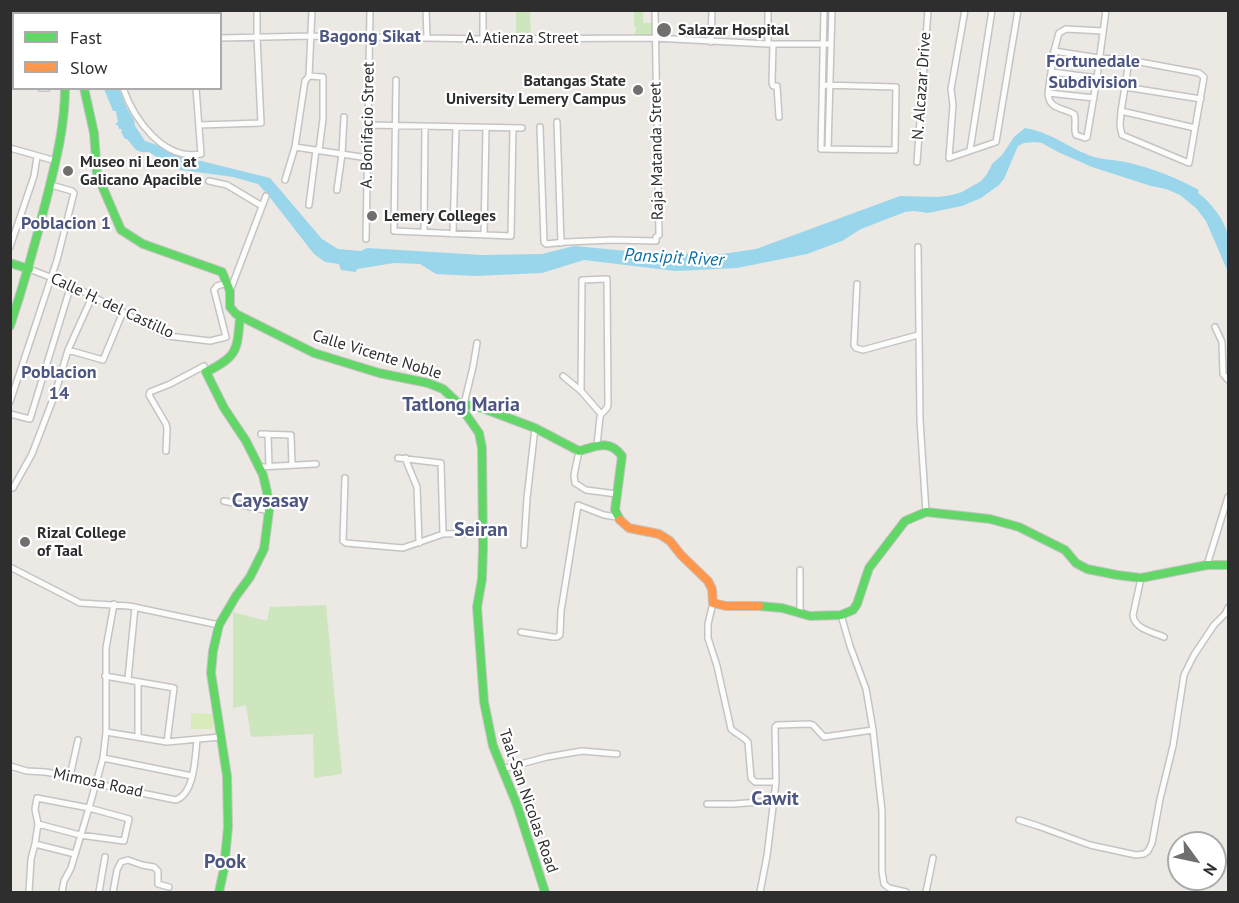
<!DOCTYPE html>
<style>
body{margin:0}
#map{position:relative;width:1239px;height:903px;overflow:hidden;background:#ece8e4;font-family:"PT Sans",sans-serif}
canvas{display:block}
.frame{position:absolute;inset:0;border:12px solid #2e2e2e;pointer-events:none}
.legend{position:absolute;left:12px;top:12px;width:210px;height:78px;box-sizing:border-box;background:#fff;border:2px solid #ababab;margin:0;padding:8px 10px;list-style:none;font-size:18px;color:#2e2e2e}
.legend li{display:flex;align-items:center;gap:12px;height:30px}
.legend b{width:30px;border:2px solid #ababab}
.north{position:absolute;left:1167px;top:831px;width:60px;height:60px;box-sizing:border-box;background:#fff;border:2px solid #ababab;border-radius:50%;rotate:123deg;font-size:16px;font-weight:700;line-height:24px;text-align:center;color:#2e2e2e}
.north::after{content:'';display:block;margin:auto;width:21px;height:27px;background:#706f6e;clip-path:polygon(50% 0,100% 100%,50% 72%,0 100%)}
</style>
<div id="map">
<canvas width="1239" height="903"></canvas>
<div class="frame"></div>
<ul class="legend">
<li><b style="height:8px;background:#63d668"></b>Fast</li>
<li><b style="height:8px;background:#ff974d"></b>Slow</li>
</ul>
<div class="north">N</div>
</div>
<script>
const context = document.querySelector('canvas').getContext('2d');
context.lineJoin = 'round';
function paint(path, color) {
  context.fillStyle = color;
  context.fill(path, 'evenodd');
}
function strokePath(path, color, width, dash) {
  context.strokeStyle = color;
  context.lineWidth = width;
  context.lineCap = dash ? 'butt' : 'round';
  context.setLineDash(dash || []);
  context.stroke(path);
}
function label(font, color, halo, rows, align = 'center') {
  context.font = font + ' "PT Sans",sans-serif';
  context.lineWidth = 4.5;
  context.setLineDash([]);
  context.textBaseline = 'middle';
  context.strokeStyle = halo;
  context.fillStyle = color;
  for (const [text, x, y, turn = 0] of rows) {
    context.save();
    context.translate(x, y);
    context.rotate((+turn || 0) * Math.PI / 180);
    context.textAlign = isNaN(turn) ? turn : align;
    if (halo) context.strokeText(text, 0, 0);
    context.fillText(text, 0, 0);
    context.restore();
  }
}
paint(new Path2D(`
 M516,11H530L531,35L516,34Z
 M634,12H643V23H654L653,36H635L636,27L634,26Z
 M326,605L342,774L314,778L313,734L251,737L246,705L233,708V612L267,621L270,607Z`), '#cee6be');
paint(new Path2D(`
 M191,713L213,714V729H191Z`), '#d9eabb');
paint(new Path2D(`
 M104,89H119L127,108L134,120L135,126L145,141L157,145L177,155L270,178L322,239L338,249L361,251L367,248L482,255L542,254L574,246L650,253L722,254L756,249L900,196L938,197L952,195L962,192L981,181L987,174L992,164L1002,155L1014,137L1025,128C1051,132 1070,149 1094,157C1105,160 1118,160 1130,163C1154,169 1177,178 1199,190L1198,193C1210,201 1227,223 1228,237C1230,248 1228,260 1228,272L1206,221L1196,208L1180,195L1166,189L1151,186L1092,167L1058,152L1042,143L1034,142L1024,143L1018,146L1004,179L999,185L981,198L962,206L928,213L914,211L905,212L861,229L842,241L807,254L737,268L675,271L584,260L542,273L475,276L436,274L420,264L394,263L357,269L356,272L341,270L339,264L325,262L314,254L268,195L258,184L233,177L181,170L173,168L149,152H141L136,150L127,139H125L121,132L122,131L121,129H119L118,125H116V123L118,122L116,111H113Z`), '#99d6ec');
const street = new Path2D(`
 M20,10V14
 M96,10L97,14
 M426,10L427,37
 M965,10L951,89L953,105L949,158L996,142L1018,10
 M193,14V10
 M220,38L311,36L483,39L655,38L768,44H831
 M483,39V10
 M711,42L712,10
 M768,44V10
 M773,44L772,83L773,86H777L779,117
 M1054,51L1099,58L1129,60L1199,73L1204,77L1189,163L1122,135L1120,126L1121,111
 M1129,60L1125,87L1201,99
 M1052,72L1097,78
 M309,76L323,77V119L319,150
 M10,77L14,79
 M396,80L394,231L511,236L513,128
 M823,85L896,87L895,150L821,149L824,10
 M1125,87L1121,111L1195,128
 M41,88H47
 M123,88C134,119 163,161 201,154L196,88
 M1048,93C1049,110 1062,107 1074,114C1077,121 1073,128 1076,135L1085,138L1087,137L1097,78L1106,10
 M1094,98L1048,93L1054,51L1059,33L1066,29L1103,31
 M557,122L561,243
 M199,125L261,123L257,37V10
 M368,125L522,128
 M540,127L544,242L546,244L566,242L613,240L656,241V237L659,235L655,10
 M295,147L368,158
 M10,148L56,161
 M828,149L832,10
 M970,150L992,10
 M917,162L928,10
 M285,180L295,147L305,81L309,76L312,10
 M209,181L227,185L262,206
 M337,190L342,154L344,117
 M309,205L316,150
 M424,232L425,127
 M453,234L456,127
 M484,235L486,128
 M366,239L370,10
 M10,247L34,176L37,157
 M918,247L920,420L926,512
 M29,269L71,285L168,336L210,341L226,337L214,290L217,286L227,283
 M857,284L854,345L856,348L863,350L918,335
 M230,291L266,196
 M1215,327L1222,342L1223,374L1228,380
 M68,350L103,360L123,312
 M563,376L581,391L601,414
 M581,391L582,280L607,279L608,405C607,411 601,412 600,417L597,445
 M10,402L57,260L74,193L72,191L51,185
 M464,404L473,367L477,343
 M10,414L30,419L71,285
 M261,434L291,435L292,465
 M268,434L269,466
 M166,451L167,429L166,424L149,395L150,392L170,384L204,366
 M579,451L574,475L575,483L586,490L617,494
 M398,458L441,463L443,534
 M406,458L407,463L417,487L419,543
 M259,467L316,464
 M345,478L343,541L346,543L403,548L443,534L483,533
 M10,487L13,488L32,454L55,394L68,350L92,297
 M224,501L269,511
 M524,545L527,498L535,428
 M1207,565L1228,497
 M10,567L80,603L129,606L219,625
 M800,570V614
 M1141,578L1133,615C1134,629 1153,632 1164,637
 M713,603L708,624V638L717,666L731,729C736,734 743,736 748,742L751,778L755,782H776
 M841,615L850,646L866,689L873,730L882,811V871L884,884L889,888L906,892
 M521,632L553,637H557L560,635L561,611L578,505L604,515L617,517
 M105,676L174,688L167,742
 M128,679L135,607
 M138,682V736
 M106,732L167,742L220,737
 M103,758L192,776
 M10,766L27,771L45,772L70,776L97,784L176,800C195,793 195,757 197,740
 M502,769L547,757L582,751L617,754
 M70,776L78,740
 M707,804H733L774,801
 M1019,820L1038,826L1090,845L1136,855L1144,854L1148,851L1152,843L1160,799L1173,746L1184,675L1194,655L1214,625L1225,614L1228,608
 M35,844L75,854
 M29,892L31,859L35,844L38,824L35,809L37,798L89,808L129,819L124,841L80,835L38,824
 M62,892L64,881L71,868L89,808L103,758L106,732V648L114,604
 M99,892L105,857
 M113,892L117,870L121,862L128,860L142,865L154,867L158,871V884L169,887
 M760,892L767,856L776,782L775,727L777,725L810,724L813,725L824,737L873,730
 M926,892L933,858`);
const fast = new Path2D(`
 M49,10L50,14
 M84,88L94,133L97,174L121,230L143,244L222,272L230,291V307L236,314L314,353L379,373L428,383L443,389L458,403L482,408L535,428L579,451C597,446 609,439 622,456L615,510L620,520
 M10,263L29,269
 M10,326C24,284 36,241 47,197C56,161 65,126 65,88
 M458,403L479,433L482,448L483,548L482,579L477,607L484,702L493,746L517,805L545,892
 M759,606L782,608L810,616L841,615L853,610L857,604L869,568L905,521L926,512L990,519L1019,527L1065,550L1076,563L1087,569L1117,575L1141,578L1207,565H1228
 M219,892L224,869L228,827L227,776L211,673L213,651L219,625L236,596L250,577L264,549L269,511L267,492L263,475L246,441L224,408L206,372C238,356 237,351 240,317`);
const slow = new Path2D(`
 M620,520L629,528L659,534L670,541L681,555L708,581L712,589L713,603L726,606H759`);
strokePath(street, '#c5c4c5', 8);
strokePath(fast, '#c5c4c5', 10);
strokePath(slow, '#c5c4c5', 10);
strokePath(street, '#fcfcfb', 5);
strokePath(fast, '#63d668', 8);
strokePath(slow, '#ff974d', 8);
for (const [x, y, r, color] of [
 [664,30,8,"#706f6e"],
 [638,90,6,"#706f6e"],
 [68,171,6,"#706f6e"],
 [372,216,6,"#706f6e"],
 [25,542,6,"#706f6e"]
]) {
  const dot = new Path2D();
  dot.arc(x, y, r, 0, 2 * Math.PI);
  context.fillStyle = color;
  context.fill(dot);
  strokePath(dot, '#fff', 2);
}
label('bold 16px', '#2e2e2e', '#fff', [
 ["Salazar Hospital",678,30],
 ["Batangas State",626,81,"right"],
 ["University Lemery Campus",626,99,"right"],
 ["Museo ni Leon at",80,162],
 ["Galicano Apacible",80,180],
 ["Lemery Colleges",384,216],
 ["Rizal College",37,533],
 ["of Taal",37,551]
], 'left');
label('16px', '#2e2e2e', '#fff', [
 ["A. Atienza Street",522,38],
 ["N. Alcazar Drive",922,86,-86],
 ["A. Bonifacio Street",368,125,-89],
 ["Raja Matanda Street",657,151,-91],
 ["Calle H. del Castillo",112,306,25],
 ["Calle Vicente Noble",377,355,17],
 ["Mimosa Road",98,783,12],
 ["Taal-San Nicolas Road",528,801,71]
]);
label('bold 18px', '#4d5680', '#fff', [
 ["Bagong Sikat",370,37],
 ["Fortunedale",1093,62],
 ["Subdivision",1093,83],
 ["Poblacion 1",66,224],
 ["Poblacion",59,373],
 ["14",59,394]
]);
label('italic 18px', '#0d6fa3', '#fff', [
 ["Pansipit River",674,258,3]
]);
label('bold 20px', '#4d5680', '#fff', [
 ["Tatlong Maria",461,405],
 ["Caysasay",270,501],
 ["Seiran",481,530],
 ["Cawit",775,799],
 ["Pook",225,862]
]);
</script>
